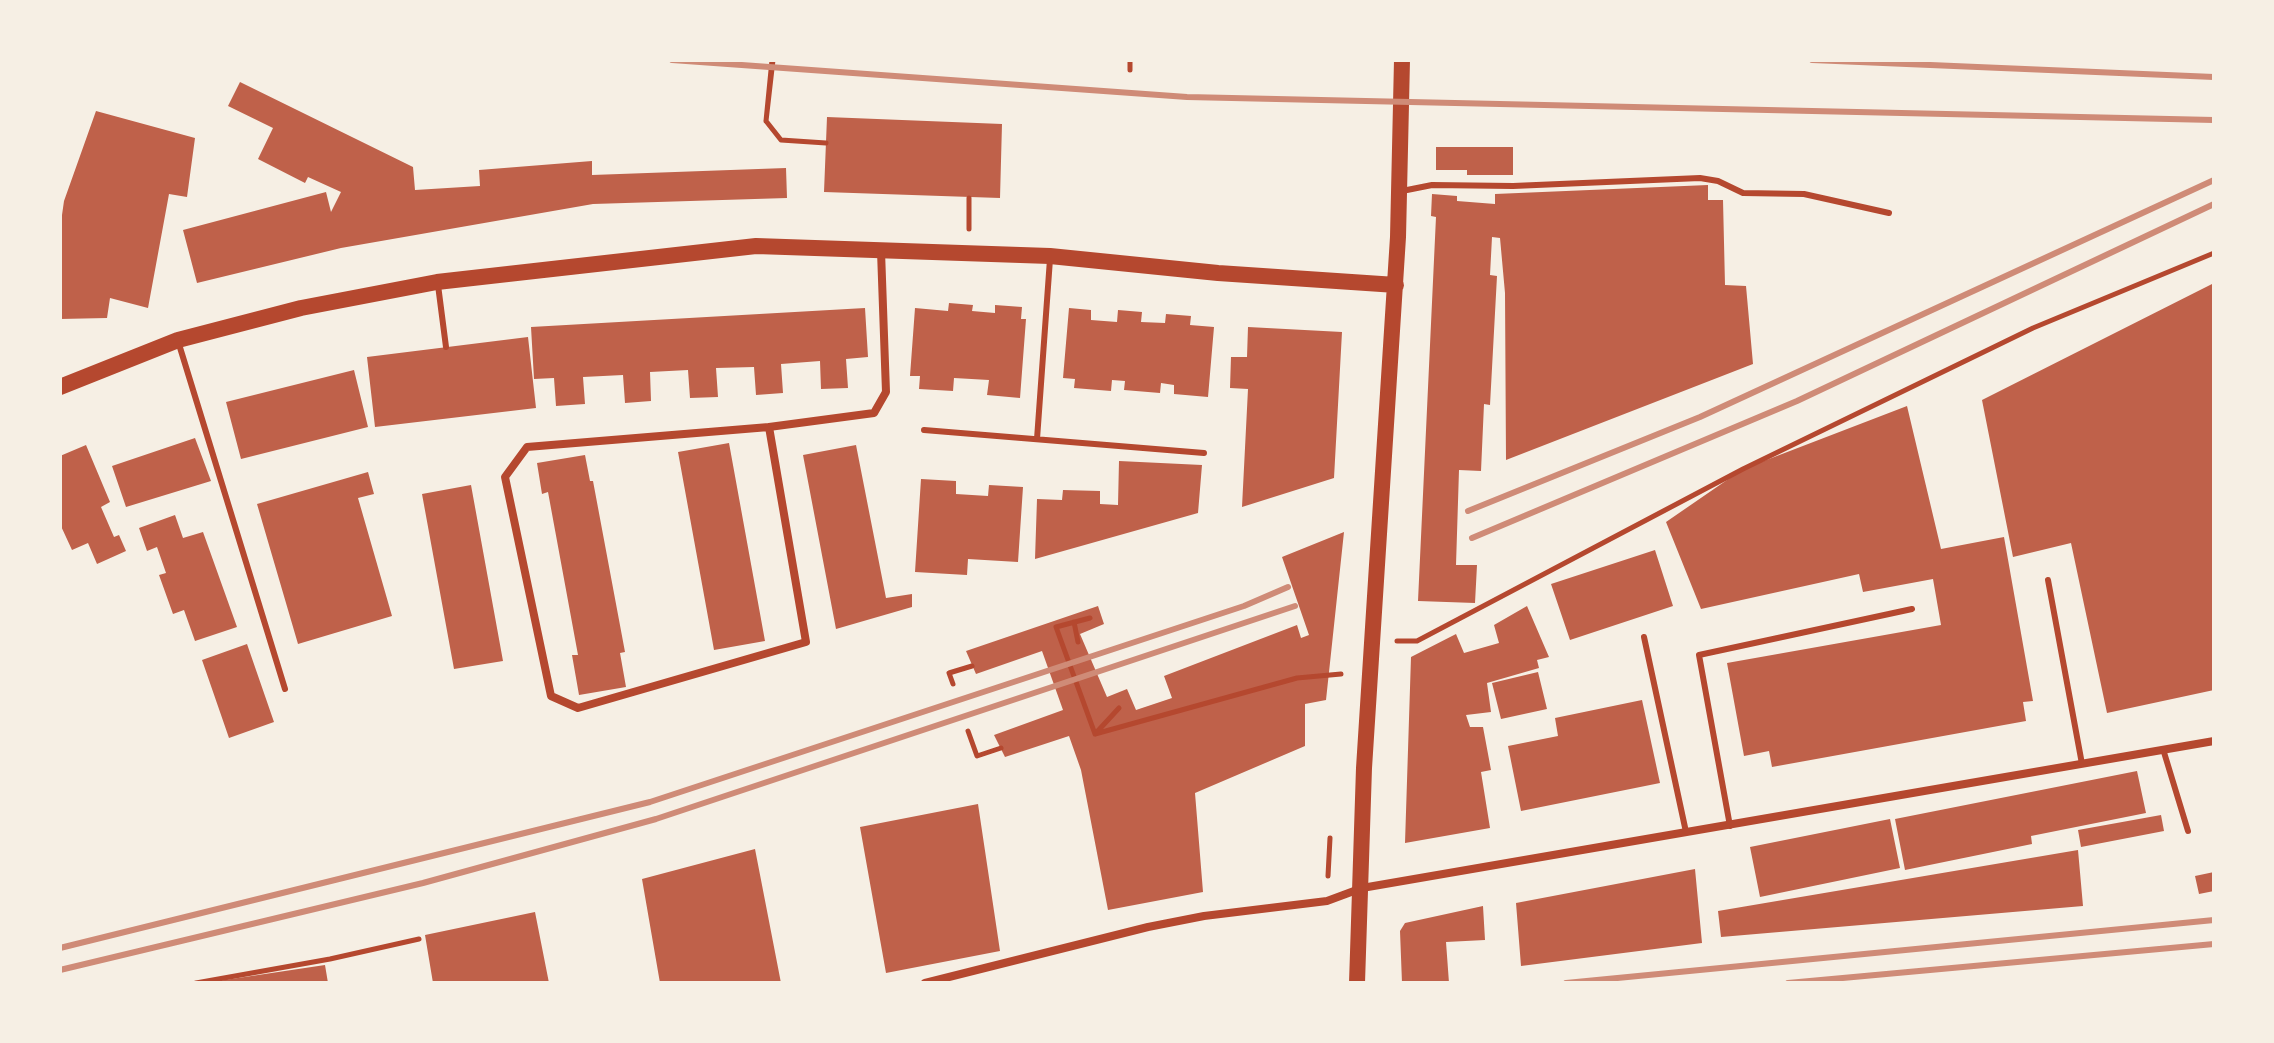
<!DOCTYPE html>
<style>
body{margin:0}
#map{position:relative;width:2274px;height:1043px;overflow:hidden;background:#f6efe4;font-family:"Roboto Condensed",sans-serif}
canvas{display:block}
.frame{position:absolute;inset:0;border:62px solid #f6efe4;pointer-events:none}
</style>
<div id="map">
<canvas width="2274" height="1043"></canvas>
<div class="frame"></div>
</div>
<script>
const context = document.querySelector('canvas').getContext('2d');
context.lineJoin = 'round';
function paint(path, color) {
  context.fillStyle = color;
  context.fill(path, 'evenodd');
}
function strokePath(path, color, width, dash) {
  context.strokeStyle = color;
  context.lineWidth = width;
  context.lineCap = dash ? 'butt' : 'round';
  context.setLineDash(dash || []);
  context.stroke(path);
}
paint(new Path2D(`
 M240,82L413,167L415,190L480,186L479,170L592,161V175L786,168L787,198L593,204L341,248L197,283L183,230L326,192L331,212L341,192L308,177L305,183L258,159L273,128L228,106Z
 M96,111L195,138L187,197L169,194L148,308L110,298L107,318L60,319V229L64,201Z
 M827,117L1002,124L1000,198L824,192Z
 M1436,147H1513V175H1467V170H1436Z
 M1708,185V200H1723L1725,285L1746,286L1753,364L1506,460L1505,293L1500,238L1492,237L1490,275L1497,276L1490,405L1484,404L1481,471L1459,470L1456,565H1477L1475,603L1418,601L1436,217L1431,216L1432,194L1457,196V201L1495,204V194Z
 M2214,283V690L2107,713L2071,543L2013,557L1982,400Z
 M949,303L973,305L972,311L995,313V305L1022,307L1021,319H1026L1020,398L987,395L989,380L954,378L953,391L919,389L920,376H910L915,308L948,311Z
 M865,308L868,357L846,359L848,388L821,389L820,361L781,364L783,393L756,395L754,367L716,368L718,397L690,398L688,370L650,372L651,401L625,403L623,375L583,377L585,404L556,406L554,378L534,379L531,327Z
 M1069,308L1091,310V320L1117,322L1118,310L1142,312L1141,322L1165,323L1166,314L1191,316L1190,325L1214,327L1208,397L1174,394V385L1161,383L1160,393L1124,390L1125,381L1112,380L1111,391L1074,388L1075,379L1063,378Z
 M1248,327L1342,332L1334,478L1242,507L1248,389L1230,388L1231,357H1247Z
 M528,337L536,408L375,427L367,357Z
 M354,370L368,427L241,459L226,402Z
 M1907,406L1941,549L2004,537L2033,701L2023,702L2026,721L1772,767L1769,751L1744,756L1727,663L1941,625L1933,579L1863,592L1859,574L1701,609L1666,522L1743,469Z
 M195,438L211,481L126,507L112,466Z
 M729,443L765,641L714,650L678,452Z
 M86,445L110,502L101,507L114,537L119,535L126,551L97,564L88,543L72,550L60,524V456Z
 M856,445L886,598L912,594V607L836,629L803,455Z
 M585,455L590,481H593L625,652L620,653L626,687L579,695L572,655H578L548,492L542,494L537,463Z
 M1119,461L1202,465L1198,513L1035,559L1037,499L1062,500L1063,490L1100,491V504L1118,505Z
 M368,472L374,494L358,498L392,616L298,644L257,504Z
 M921,479L956,481V494L988,496L989,485L1023,487L1018,562L968,559L967,575L915,572Z
 M471,485L503,661L454,669L422,494Z
 M175,515L183,538L203,532L237,627L195,641L184,610L173,614L159,575L166,573L157,547L147,551L139,528Z
 M1344,532L1326,700L1305,704V746L1195,793L1203,892L1108,910L1081,770L1069,736L1005,757L994,735L1063,710L1042,651L976,674L966,651L1098,606L1104,624L1080,634L1107,697L1127,689L1136,710L1172,698L1164,676L1297,625L1301,638L1309,635L1282,557Z
 M1655,550L1673,606L1570,640L1551,584Z
 M1527,606L1549,657L1537,660L1539,668L1487,683L1491,712L1466,715L1470,727H1483L1491,770L1481,772L1490,828L1405,843L1411,657L1456,634L1464,653L1499,643L1494,625Z
 M247,644L274,722L229,738L202,660Z
 M1538,672L1547,709L1501,719L1492,683Z
 M1642,700L1660,783L1521,811L1508,746L1558,736L1555,718Z
 M2137,771L2146,813L2031,836L2032,844L1905,870L1895,819Z
 M978,804L1000,951L886,973L860,827Z
 M2161,815L2164,831L2081,847L2078,830Z
 M1890,819L1900,868L1760,897L1750,847Z
 M755,849L781,983H660L642,879Z
 M2078,850L2083,906L1721,937L1718,911Z
 M1695,869L1702,943L1521,966L1516,903Z
 M2214,872V891L2199,894L2195,876Z
 M1483,906L1485,940L1446,942L1449,983H1402L1400,931L1405,923Z
 M535,912L549,983H433L425,935Z
 M325,965L328,983H218V981Z`), '#bf614a');
strokePath(new Path2D(`
 M772,60L766,121L773,60
 M1130,60V70
 M766,121L781,140L826,143
 M969,229V198
 M1090,618L1056,627L1095,734
 M1074,622L1078,642
 M1397,641H1417L1743,469L2033,328L2214,253
 M953,684L949,673L972,666
 M968,731L977,756L1001,748
 M1095,734L1297,678L1341,674
 M1095,734L1119,708
 M1328,876L1330,838
 M196,983L330,959L419,939`), '#b5482f', 5);
strokePath(new Path2D(`
 M1402,191L1432,185L1513,186L1700,178L1718,181L1743,193L1804,194L1889,213
 M438,285L446,347
 M178,341L285,689
 M924,430L1204,453
 M1037,439L1050,259
 M2048,580L2082,764
 M1644,637L1686,832
 M2163,749L2188,831
 M1730,826L1699,655L1912,609`), '#b5482f', 6);
strokePath(new Path2D(`
 M769,427L806,642L578,708L551,696L505,477L527,447L769,427L874,413L886,392L881,251
 M925,983L1148,927L1204,916L1327,901L1362,888L2214,741`), '#b5482f', 8);
strokePath(new Path2D(`
 M60,387L178,340L301,308L437,282L756,246L1050,256L1218,273L1396,285
 M1357,983L1364,768L1398,237L1402,60`), '#b5482f', 16);
strokePath(new Path2D(`
 M672,60L1187,97L2214,120
 M1812,60L2214,77
 M1468,511L1700,417L2214,180
 M1472,538L1797,401L2214,204
 M60,948L650,802L1244,606L1288,587
 M60,970L423,883L656,819L1295,606
 M1566,983L2214,920
 M1788,983L2214,944`), '#cf8b77', 6);
</script>
